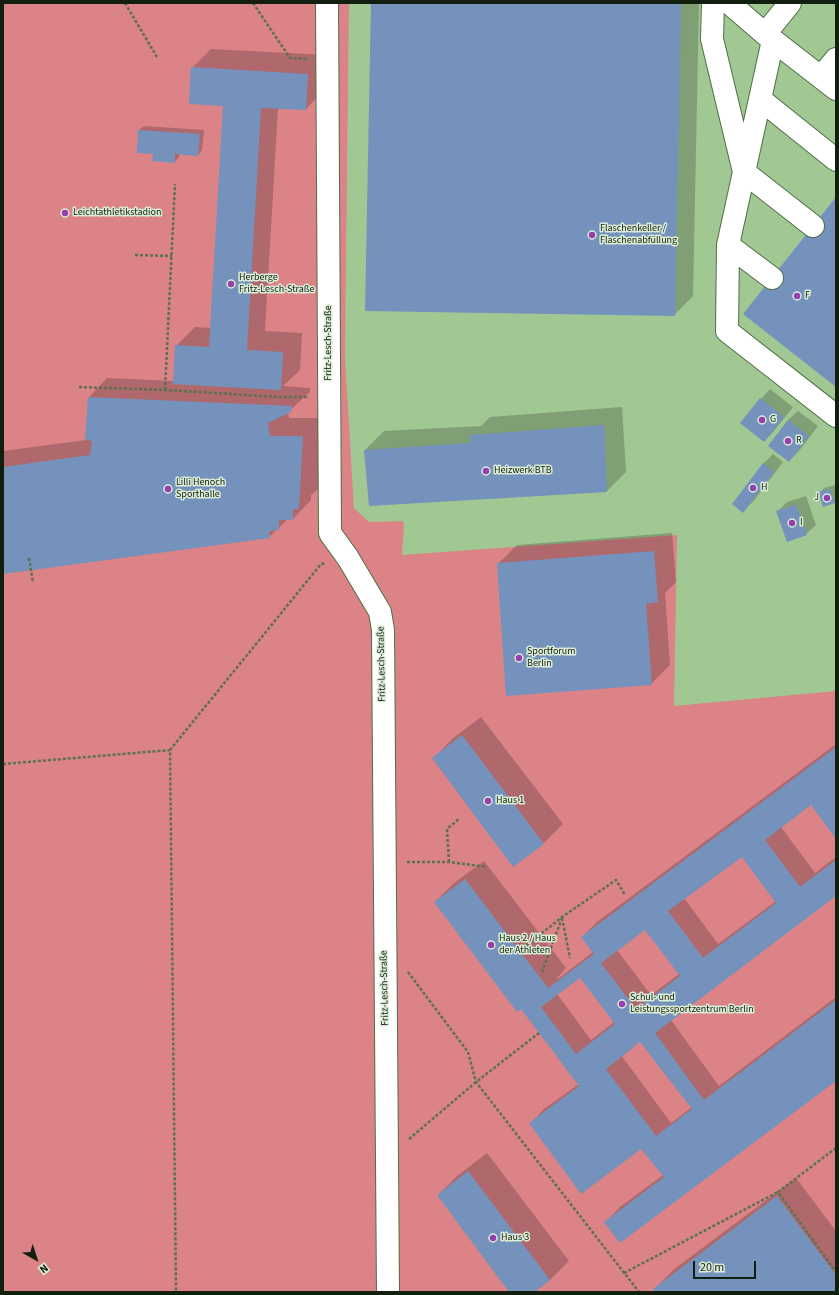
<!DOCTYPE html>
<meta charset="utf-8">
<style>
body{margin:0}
#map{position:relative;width:839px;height:1295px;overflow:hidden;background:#b0d2a4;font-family:"Source Sans 3",sans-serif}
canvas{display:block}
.frame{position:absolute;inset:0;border:4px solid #131f0e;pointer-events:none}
.north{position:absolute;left:16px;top:1239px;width:40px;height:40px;-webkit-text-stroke:3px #dbedd6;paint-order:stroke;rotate:141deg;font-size:11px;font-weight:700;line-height:16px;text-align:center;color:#131f0e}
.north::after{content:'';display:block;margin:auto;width:14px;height:18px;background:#131f0e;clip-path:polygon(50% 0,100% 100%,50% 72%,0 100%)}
.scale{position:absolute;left:693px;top:1261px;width:63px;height:18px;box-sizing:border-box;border:2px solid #131f0e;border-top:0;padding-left:5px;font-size:12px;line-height:14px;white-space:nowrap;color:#131f0e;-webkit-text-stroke:3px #dbedd6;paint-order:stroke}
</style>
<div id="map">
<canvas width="839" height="1295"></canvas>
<div class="frame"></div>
<div class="north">N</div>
<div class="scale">20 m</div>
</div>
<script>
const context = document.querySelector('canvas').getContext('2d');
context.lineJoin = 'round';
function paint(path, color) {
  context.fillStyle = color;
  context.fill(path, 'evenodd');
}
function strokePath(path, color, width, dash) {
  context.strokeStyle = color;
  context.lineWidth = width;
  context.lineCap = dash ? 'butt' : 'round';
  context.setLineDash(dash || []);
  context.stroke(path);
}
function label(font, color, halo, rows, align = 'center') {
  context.font = font + ' "Source Sans 3",sans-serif';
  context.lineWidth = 3;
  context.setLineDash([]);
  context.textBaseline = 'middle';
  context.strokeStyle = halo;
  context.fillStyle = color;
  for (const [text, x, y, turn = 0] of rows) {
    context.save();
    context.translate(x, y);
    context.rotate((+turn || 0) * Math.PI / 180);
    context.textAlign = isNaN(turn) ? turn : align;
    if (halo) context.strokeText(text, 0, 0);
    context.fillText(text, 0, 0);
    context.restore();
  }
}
paint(new Path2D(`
 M349,3H836V1292H410L677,535L402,556L404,527L403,521L369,522L354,508L345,357Z`), '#a1c793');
paint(new Path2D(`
 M3,3H349L345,357L354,508L369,522L403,521L404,527L402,555L677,535L674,706L836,691V1292H3Z`), '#db8386');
paint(new Path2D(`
 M372,3H699L693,296L674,315Z
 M211,49L326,55L324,90L306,109L278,108L265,331L302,333L300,370L283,386L310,388V392L288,412L289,418H322L318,489L311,495V500L293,519H288L269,537L3,573V451L86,440L89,397L107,378L174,381L176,346L195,327L211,328L224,105L192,68Z
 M144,126L204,130L202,150L198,155L179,153V157L175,162L154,153L139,130Z
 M770,389L793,407L774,431L764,441L761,399Z
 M622,407L626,472L607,491L365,450L384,431L481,426L490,417Z
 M798,411L818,426L799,451L789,461L769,445L788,420Z
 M773,454L783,462L753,502L743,511L763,464Z
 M835,485L836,501L835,502L819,493L824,488Z
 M806,496L816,525L806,534L777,512L787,502Z
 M672,533L676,582L665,593L670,665L651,684L498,564L517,545Z
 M481,717L563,824L544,843L513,865L434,758L452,739Z
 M836,744V838L811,804L781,827L815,873L836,857V895L671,1020L719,1086L836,997V1079L605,1222L620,1207L663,1175L642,1148L530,1124L544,1109L579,1084L521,1008L435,902L454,883L484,861L566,968L557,978L558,979L593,952L582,937L597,922ZM742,855L776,901L718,944L684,898ZM645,928L679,974L651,995L617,950ZM580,976L614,1022L591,1040L557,994ZM640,1040L692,1107L671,1123L621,1055Z
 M487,1153L569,1261L550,1280L534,1292H510L438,1195L457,1176Z
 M796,1178L836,1231V1292H657L655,1289L673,1270Z`), '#0003');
paint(new Path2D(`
 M371,3H681L675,316L365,311Z
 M191,67L308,74L306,110L261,108L247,350L283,352L281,390L173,384L175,345L209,347L223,106L189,104Z
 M138,130L200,134L198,156L175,154V163L152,161L153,154L137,153Z
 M836,197V387L743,314Z
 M88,397L292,406L291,412L268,423L270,436H303L299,509H293V520H279V530L269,531L270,538L3,574V467L90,455L92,441L85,440Z
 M760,398L784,417L764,442L740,423Z
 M788,420L809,436L789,462L768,446Z
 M604,425L607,492L369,506L364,450L470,443V435Z
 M763,463L774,472L743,513L732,504Z
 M830,489L835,503L823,507L818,492Z
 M796,505L807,535L787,542L776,511Z
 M654,551L658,602L646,604L652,685L506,696L497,563Z
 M462,735L544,844L513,867L432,758Z
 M836,747V839L811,805L765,840L800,887L836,860V896L655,1033L704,1100L836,1000V1081L620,1243L604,1222L664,1177L641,1149L581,1194L529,1123L579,1086L521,1009L517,1012L434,902L465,879L548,988L594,954L581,937ZM742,857L776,903L703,958L668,911ZM645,930L680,976L636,1009L601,963ZM580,978L615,1024L576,1054L541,1007ZM640,1042L692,1109L656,1136L606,1069Z
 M468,1171L550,1280L535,1292H509L437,1195Z
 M777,1196L836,1275V1292H655L653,1289Z`), '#7592bd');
const minor = new Path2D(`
 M327,3L330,533L348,558L380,612L383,630L388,1292
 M713,3L712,39L744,172L813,226
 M729,3L765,34L836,89
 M765,34L790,3
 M773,40L728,245L727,331L836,416
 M821,77L836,59
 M760,99L836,160
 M728,245L772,278`);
strokePath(minor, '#506f46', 24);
strokePath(new Path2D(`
 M125,3L157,57
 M253,3L290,58L307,59
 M135,255L172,256
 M79,387L165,390L280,397H309
 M165,390L175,184
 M29,558L33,583
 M170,750L321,564L326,563
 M3,764L170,750L176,1292
 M407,862H449L487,867
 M449,862L447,829L460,818
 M562,918L570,958
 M526,946L562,917L616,880L625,895
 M408,972L468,1052L476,1082L639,1292
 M542,972L562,918
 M409,1139L476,1082L539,1033
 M836,1148L778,1192L836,1272
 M624,1273L778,1192`), '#5b7152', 2.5, [3, 2]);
strokePath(minor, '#fff', 22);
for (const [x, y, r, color] of [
 [65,213,4,"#9540ae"],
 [592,235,4,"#9540ae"],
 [231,284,4,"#9540ae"],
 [797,296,4,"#9540ae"],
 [762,420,4,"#9540ae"],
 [788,441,4,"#9540ae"],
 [486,471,4,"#9540ae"],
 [753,488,4,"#9540ae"],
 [168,489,4,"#9540ae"],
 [827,498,4,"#9540ae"],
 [792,523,4,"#9540ae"],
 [519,658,4,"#9540ae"],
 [488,801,4,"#9540ae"],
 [491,945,4,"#9540ae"],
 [622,1004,4,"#9540ae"],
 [493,1238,4,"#9540ae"]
]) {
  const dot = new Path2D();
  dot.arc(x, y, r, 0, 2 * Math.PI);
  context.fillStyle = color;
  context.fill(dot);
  strokePath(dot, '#dbedd6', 1.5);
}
label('10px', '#131f0e', '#dbedd6', [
 ["Leichtathletikstadion",73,213],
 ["Flaschenkeller /",600,229],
 ["Flaschenabfüllung",600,241],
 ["Herberge",239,278],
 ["Fritz-Lesch-Straße",239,290],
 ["F",805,296],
 ["G",770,420],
 ["R",796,441],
 ["Heizwerk BTB",494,471],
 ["Lilli Henoch",176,483],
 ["Sporthalle",176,495],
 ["H",761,488],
 ["J",819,498,"right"],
 ["I",800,523],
 ["Sportforum",527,652],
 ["Berlin",527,664],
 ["Haus 1",496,801],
 ["Haus 2 / Haus",499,939],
 ["der Athleten",499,951],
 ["Schul- und",630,998],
 ["Leistungssportzentrum Berlin",630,1010],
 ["Haus 3",501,1238]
], 'left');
label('10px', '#131f0e', '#dbedd6', [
 ["Fritz-Lesch-Straße",329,343,-90],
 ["Fritz-Lesch-Straße",382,664,-91],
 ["Fritz-Lesch-Straße",385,988,-91]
]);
</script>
